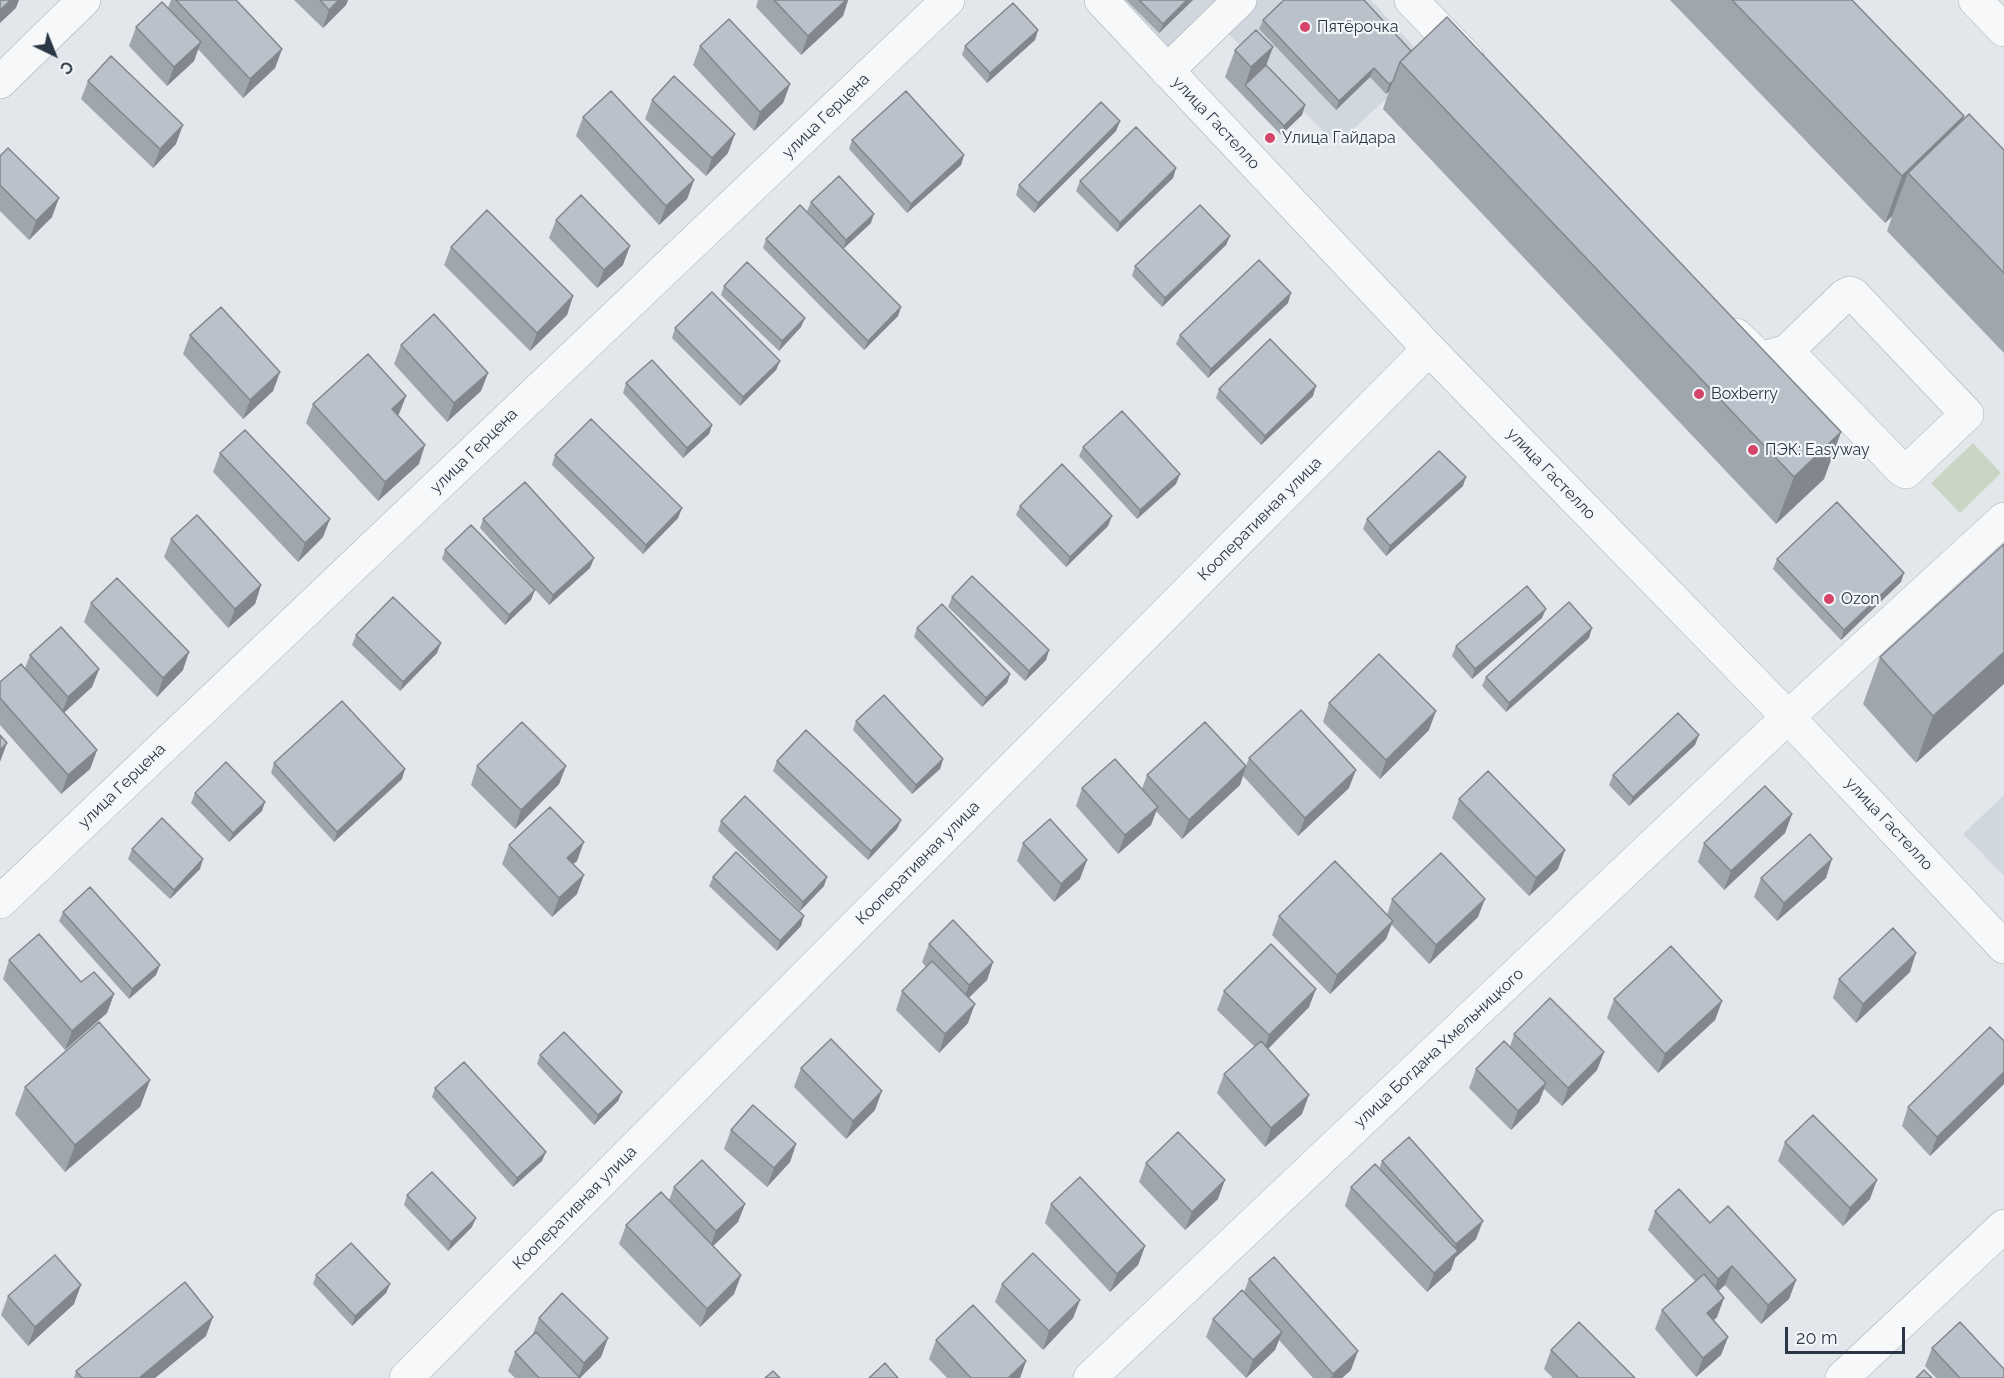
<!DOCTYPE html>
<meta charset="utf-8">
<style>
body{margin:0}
#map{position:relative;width:2004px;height:1378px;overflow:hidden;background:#e3e7ec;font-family:Raleway,sans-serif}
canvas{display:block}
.north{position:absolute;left:24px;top:24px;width:60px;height:60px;-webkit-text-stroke:4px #f3f6f9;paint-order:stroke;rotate:137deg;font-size:16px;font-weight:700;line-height:24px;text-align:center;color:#2a3645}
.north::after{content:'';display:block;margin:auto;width:21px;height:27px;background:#2a3645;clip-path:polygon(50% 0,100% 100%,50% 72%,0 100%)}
.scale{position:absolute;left:1785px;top:1327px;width:120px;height:27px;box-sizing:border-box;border:3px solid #2a3645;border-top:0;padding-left:8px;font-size:18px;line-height:21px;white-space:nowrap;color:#2a3645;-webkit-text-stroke:4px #f3f6f9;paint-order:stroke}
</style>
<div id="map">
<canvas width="2004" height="1378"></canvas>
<div class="north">С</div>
<div class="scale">20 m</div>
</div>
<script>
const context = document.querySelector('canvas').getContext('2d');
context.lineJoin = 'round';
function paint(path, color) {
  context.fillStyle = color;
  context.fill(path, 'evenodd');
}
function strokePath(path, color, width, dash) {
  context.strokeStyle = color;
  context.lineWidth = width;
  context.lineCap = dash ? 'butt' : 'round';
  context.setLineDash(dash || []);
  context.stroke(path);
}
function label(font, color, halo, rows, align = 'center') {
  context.font = font + ' Raleway,sans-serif';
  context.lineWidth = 4.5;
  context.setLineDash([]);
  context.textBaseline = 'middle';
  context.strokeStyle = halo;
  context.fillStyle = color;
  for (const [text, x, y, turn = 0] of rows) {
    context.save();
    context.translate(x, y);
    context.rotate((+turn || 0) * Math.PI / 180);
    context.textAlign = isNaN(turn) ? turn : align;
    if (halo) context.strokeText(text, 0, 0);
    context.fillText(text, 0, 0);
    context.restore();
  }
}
paint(new Path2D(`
 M1118,0H1371L1427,61L1336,145L1225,30L1185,69Z
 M2004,795V876L1963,834Z`), '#d1d7de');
paint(new Path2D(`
 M1973,443L2001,473L1960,513L1931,483Z`), '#cad6c4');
const minor = new Path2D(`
 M1101,0L1429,349L1788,717L2004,947
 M1411,0L1468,59
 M1975,0L2004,30
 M1167,71L1240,0
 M0,82L84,0
 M1736,335L1761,359L1787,351L1844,296L1850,293L1854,295L1967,414L1906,472L1901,469L1787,351
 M0,902L948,0
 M406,1378L1429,349
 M1090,1378L1788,717L2004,519
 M1842,1378L2004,1226`);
strokePath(minor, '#a8aeb7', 34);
strokePath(minor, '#f6f8fa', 33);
paint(new Path2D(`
 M171,0H236L282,49L275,68L243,98L198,49L194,61L167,86L129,46L136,27L168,8Z
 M294,0H348L346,5L323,28Z
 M758,0H848L843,16L801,55L756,7Z
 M1126,0H1193L1159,33Z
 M1670,0H1852L1964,116L1962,120L2004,150V353L1887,231L1892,216L1885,223Z
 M1263,20L1411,51L1841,432L1824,479L1776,524L1383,109L1389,91L1386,94L1370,77L1336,110L1259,29Z
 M1038,30L1035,40L987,83L962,55L965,46Z
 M700,46L790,84L783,103L754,131L693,65Z
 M1273,47L1266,65L1305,105L1302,115L1281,135L1225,77L1235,50Z
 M88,81L176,144L153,168L81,99Z
 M652,100L728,153L706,176L645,119Z
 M583,117L694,180L687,199L659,225L576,136Z
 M1120,121L1116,131L1034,213L1016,195L1019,185Z
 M852,140L964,155L961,165L907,213L849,149Z
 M0,156L52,217L29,240L0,211Z
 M1176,168L1173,178L1117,232L1076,191L1080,181Z
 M811,202L871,223L843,249L901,307L898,316L864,350L763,248L766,239L822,227L807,211Z
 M556,220L623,265L597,288L549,238Z
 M1230,236L1226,245L1162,307L1132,276L1135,266Z
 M451,247L573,296L567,315L530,351L444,265Z
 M724,286L801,327L779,351L721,295Z
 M1288,303L1208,378L1176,344L1180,335Z
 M675,328L780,361L776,370L740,406L672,338Z
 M190,335L280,372L273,391L243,419L183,354Z
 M401,345L488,373L481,391L447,422L394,364Z
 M626,383L712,425L709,434L683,458L623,393Z
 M1219,389L1313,396L1261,445L1216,398Z
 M406,396L398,415L419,464L378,501L306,423L313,404Z
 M1083,447L1176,484L1137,519L1079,456Z
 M220,453L323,537L298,562L213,472Z
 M555,455L682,508L678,518L643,554L552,465Z
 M1463,486L1386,556L1363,529L1367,519Z
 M1020,506L1108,526L1066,567L1016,515Z
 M483,519L594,558L590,568L549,605L480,528Z
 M171,539L261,585L255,604L228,628L164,557Z
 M2004,544L1916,763L1863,704L1880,657Z
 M445,550L531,600L505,625L442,559Z
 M1777,559L1901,582L1841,640L1773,569Z
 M952,597L1049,650L1046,660L1025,681L948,607Z
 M91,603L183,670L157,697L84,622Z
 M1542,618L1472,679L1452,656L1456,646Z
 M917,628L1010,674L1007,683L982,707L914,637Z
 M356,635L437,653L400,691L352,645Z
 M1589,638L1506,712L1482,686L1486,677Z
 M30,655L99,669L92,687L64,713L97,750L90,769L61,794L0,725V682L25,668Z
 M1329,703L1429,730L1380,779L1323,722Z
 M856,721L943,759L940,769L912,794L853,730Z
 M1695,745L1629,806L1609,785L1613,775Z
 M1249,758L1349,788L1298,836L1243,776L1240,785L1182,839L1156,811L1151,825L1118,854L1076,806L1082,788L1142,789L1147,775L1246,766Z
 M777,761L901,820L897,829L868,860L773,771Z
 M274,763L402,779L334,842L271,773Z
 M477,766H566L559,784L515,829L471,785Z
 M195,793L262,811L229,842L191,803Z
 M1459,799L1558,869L1529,896L1452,818Z
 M1792,814L1785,833L1724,890L1698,862L1704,843Z
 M721,821L824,886L800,911L718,831Z
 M1023,843L1080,879L1054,902L1017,861Z
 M509,845L577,861L573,864L577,894L552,917L502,864Z
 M132,849L200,869L170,899L128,859Z
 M713,877L801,926L777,951L709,886Z
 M1761,878H1826L1777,921L1754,897Z
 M1392,899L1478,917L1429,964L1391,924L1386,939L1330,994L1272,935L1279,916L1387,915Z
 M63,912L156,975L129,999L59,921Z
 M929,944L993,962L987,980L969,998L968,1023L939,1053L896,1010L902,991L926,967L922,962Z
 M9,960L81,982L114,994L107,1013L65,1050L3,979Z
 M1910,972L1856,1023L1833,998L1839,979Z
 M1224,991L1309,1007L1268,1049L1302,1114L1265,1147L1217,1093L1224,1074L1255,1047L1217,1010Z
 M1614,999L1722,1001L1715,1020L1658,1073L1607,1018Z
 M1514,1034L1604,1052L1597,1070L1562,1106L1544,1089L1539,1102L1511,1130L1469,1088L1476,1069L1510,1047Z
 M2004,1041V1084L1930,1156L1902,1126L1908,1107Z
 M540,1055L622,1092L618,1101L594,1125L537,1064Z
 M801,1068L875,1110L846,1139L794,1087Z
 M150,1080L140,1107L65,1172L15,1114L25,1087Z
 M435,1088L542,1161L513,1187L432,1097Z
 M731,1130L796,1144L790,1162L767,1187L724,1149Z
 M1785,1142L1870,1199L1843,1226L1778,1161Z
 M1382,1161L1476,1239L1455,1258L1451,1270L1427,1292L1345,1206L1351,1187L1379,1169Z
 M1146,1163L1218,1199L1185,1230L1139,1182Z
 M674,1187L745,1204L738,1222L713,1246L741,1275L734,1294L700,1327L619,1244L626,1225L669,1200Z
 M407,1195L472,1227L448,1251L404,1205Z
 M1051,1204L1145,1246L1138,1265L1110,1292L1045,1223Z
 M1655,1211L1710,1223L1796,1280L1789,1299L1761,1324L1725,1285L1718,1291L1724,1298L1717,1317L1714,1320L1728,1337L1721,1355L1696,1377L1655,1329L1662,1310L1695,1281L1648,1230Z
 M316,1275L390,1284L386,1293L352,1326L313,1284Z
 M1249,1279L1351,1370L1342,1378H1313L1279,1340L1275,1350L1246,1378L1206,1337L1213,1319L1244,1292Z
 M1002,1284L1080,1300L1073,1318L1043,1350L995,1302Z
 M8,1296L74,1304L28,1346L1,1315Z
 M539,1318L608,1338L601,1357L580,1378H515L508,1371L515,1352L532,1336Z
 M206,1336L155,1378H74L76,1371Z
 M936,1340L1026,1361L1020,1378H947L929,1359Z
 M1932,1348L2004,1378H1936L1925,1366Z
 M1551,1350L1635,1378H1553L1544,1369Z`), '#a0a6ae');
paint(new Path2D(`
 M11,0H19L16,8L0,23V10Z
 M339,0H348L346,5L323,28L329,10Z
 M846,0H848L843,16L801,55L808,36Z
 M1187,0H1193L1159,33L1163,24Z
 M1038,30L1035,40L987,83L990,73Z
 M201,42L194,61L167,86L174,67Z
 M1273,47L1263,74L1245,85L1251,67Z
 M282,49L275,68L243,98L250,79Z
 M1374,68L1370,77L1336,110L1339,101Z
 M1393,81L1389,91L1386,94L1389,84Z
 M790,84L783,103L754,131L760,112Z
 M1305,105L1302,115L1281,135L1284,126Z
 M1964,116L1947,163L1908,173L1892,216L1885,223L1902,176Z
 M1120,121L1116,131L1034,213L1038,203Z
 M183,125L176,144L153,168L160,149Z
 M735,134L728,153L706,176L712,158Z
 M964,155L961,165L907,213L911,204Z
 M1176,168L1173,178L1117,232L1120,223Z
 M694,180L687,199L659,225L666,206Z
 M59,198L52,217L29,240L36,221Z
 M874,214L871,223L843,249L846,240Z
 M1230,236L1226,245L1162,307L1165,298Z
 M630,246L623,265L597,288L604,270Z
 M1291,293L1288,303L1208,378L1211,369Z
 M573,296L567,315L530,351L537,333Z
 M901,307L898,316L864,350L868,341Z
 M805,318L801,327L779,351L782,341Z
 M780,361L776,370L740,406L743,397Z
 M280,372L273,391L243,419L250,400Z
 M488,373L481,391L447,422L454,403Z
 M1316,386L1313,396L1261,445L1265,436Z
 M406,396L399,414L385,427L392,409Z
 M712,425L709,434L683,458L687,448Z
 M1841,432L1824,479L1776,524L1794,477Z
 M425,445L419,464L378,501L385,482Z
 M1180,474L1176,484L1137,519L1140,510Z
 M1466,477L1463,486L1386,556L1390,546Z
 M682,508L678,518L643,554L646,545Z
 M1112,516L1108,526L1066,567L1070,557Z
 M330,519L323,537L298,562L305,543Z
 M594,558L590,568L549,605L553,595Z
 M1904,573L1901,582L1841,640L1844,630Z
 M261,585L255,604L228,628L235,609Z
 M535,590L531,600L505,625L509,615Z
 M1546,609L1542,618L1472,679L1475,669Z
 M1592,628L1589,638L1506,712L1509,703Z
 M441,643L437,653L400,691L403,682Z
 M1049,650L1046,660L1025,681L1029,671Z
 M189,652L183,670L157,697L163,678Z
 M2004,652V684L1916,763L1933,716Z
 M99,669L92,687L61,715L68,697Z
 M1010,674L1007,683L982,707L986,698Z
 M1436,711L1429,730L1380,779L1386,760Z
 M1699,735L1695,745L1629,806L1633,797Z
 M7,743L0,762V750Z
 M97,750L90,769L61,794L68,775Z
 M943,759L940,769L912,794L916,785Z
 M566,766L559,784L515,829L521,810Z
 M1246,766L1240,785L1182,839L1189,820Z
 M405,769L402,779L334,842L337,832Z
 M1356,770L1349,788L1298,836L1305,818Z
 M265,802L262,811L229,842L233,833Z
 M1158,807L1151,825L1118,854L1125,835Z
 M1792,814L1785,833L1724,890L1731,871Z
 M901,820L897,829L868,860L871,851Z
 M584,842L577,861L560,876L567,858Z
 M1565,850L1558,869L1529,896L1536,878Z
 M203,859L200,869L170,899L174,890Z
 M1832,859L1826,878L1777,921L1784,903Z
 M1087,860L1080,879L1054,902L1061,884Z
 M584,875L577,894L552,917L559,898Z
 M827,877L824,886L800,911L803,902Z
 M1485,899L1478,917L1429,964L1436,945Z
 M804,916L801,926L777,951L780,941Z
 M1393,921L1386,939L1330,994L1337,975Z
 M1916,953L1910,972L1856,1023L1863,1004Z
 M993,962L987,980L962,1004L969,985Z
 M160,965L156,975L129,999L132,989Z
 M1316,989L1309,1007L1263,1054L1269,1035Z
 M114,994L107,1013L65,1050L72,1031Z
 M1722,1001L1715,1020L1658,1073L1665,1054Z
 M975,1004L968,1023L939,1053L945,1034Z
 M1604,1052L1597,1070L1562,1106L1568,1088Z
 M2004,1072V1084L1930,1156L1937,1137Z
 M150,1080L140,1107L65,1172L75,1145Z
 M1546,1083L1539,1102L1511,1130L1518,1111Z
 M882,1091L875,1110L846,1139L853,1121Z
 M622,1092L618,1101L594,1125L598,1115Z
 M1309,1095L1302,1114L1265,1147L1271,1128Z
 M796,1144L790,1162L767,1187L774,1168Z
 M546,1152L542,1161L513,1187L517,1178Z
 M1225,1180L1218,1199L1185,1230L1192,1212Z
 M1877,1180L1870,1199L1843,1226L1850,1208Z
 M745,1204L738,1222L709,1250L716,1231Z
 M476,1218L472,1227L448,1251L451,1242Z
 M1483,1221L1476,1239L1455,1258L1451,1270L1427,1292L1434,1273L1452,1257L1456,1244Z
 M1145,1246L1138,1265L1110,1292L1117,1274Z
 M1732,1266L1725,1285L1711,1298L1718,1279Z
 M741,1275L734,1294L700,1327L707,1309Z
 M1796,1280L1789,1299L1761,1324L1768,1305Z
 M390,1284L386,1293L352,1326L355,1316Z
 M81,1285L74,1304L28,1346L35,1327Z
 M1724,1298L1717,1317L1701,1332L1707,1313Z
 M1080,1300L1073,1318L1043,1350L1049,1331Z
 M213,1317L206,1336L155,1378H139Z
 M1282,1332L1275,1350L1246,1378L1253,1360Z
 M1728,1337L1721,1355L1696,1377L1703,1358Z
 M608,1338L601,1357L580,1378H578L584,1363Z
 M1358,1351L1351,1370L1342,1378H1331L1333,1374Z
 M1026,1361L1020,1378H1008Z`), '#82878d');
const building = new Path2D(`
 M0,0H11L0,10Z
 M176,0H236L282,49L250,79Z
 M320,0H339L329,10Z
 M774,0H846L808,36Z
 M1139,0H1187L1163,24Z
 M1284,0H1364L1411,51L1400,62L1393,81L1389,84L1374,68L1339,101L1263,20Z
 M1732,0H1852L1964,116L1902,176Z
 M162,2L201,42L174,67L136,27Z
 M1013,3L1038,30L990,73L965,46Z
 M1447,17L1841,432L1794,477L1400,62Z
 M729,19L790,84L760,112L700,46Z
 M1256,30L1273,47L1251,67L1235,50Z
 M111,56L183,125L160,149L88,81Z
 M1266,65L1305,105L1284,126L1245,85Z
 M674,76L735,134L712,158L652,100Z
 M611,91L694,180L666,206L583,117Z
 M906,91L964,155L911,204L852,140Z
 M1101,102L1120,121L1038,203L1019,185Z
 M1969,114L2004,150V273L1908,173Z
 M1136,127L1176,168L1120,223L1080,181Z
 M8,148L59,198L36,221L0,185V156Z
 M839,176L874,214L846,240L811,202Z
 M581,195L630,246L604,270L556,220Z
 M800,205L901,307L868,341L766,239Z
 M1200,205L1230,236L1165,298L1135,266Z
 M487,210L573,296L537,333L451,247Z
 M1259,260L1291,293L1211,369L1180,335Z
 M747,262L805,318L782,341L724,286Z
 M712,292L780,361L743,397L675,328Z
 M221,307L280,372L250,400L190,335Z
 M434,314L488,373L454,403L401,345Z
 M1270,339L1316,386L1265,436L1219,389Z
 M368,354L406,396L392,409L425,445L385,482L313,404Z
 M652,360L712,425L687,448L626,383Z
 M1122,411L1180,474L1140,510L1083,447Z
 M591,419L682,508L646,545L555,455Z
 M245,430L330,519L305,543L220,453Z
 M1439,451L1466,477L1390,546L1367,519Z
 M1062,464L1112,516L1070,557L1020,506Z
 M525,482L594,558L553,595L483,519Z
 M1837,502L1904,573L1844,630L1777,559Z
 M197,515L261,585L235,609L171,539Z
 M471,525L535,590L509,615L445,550Z
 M2004,544V652L1933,716L1880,657Z
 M972,576L1049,650L1029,671L952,597Z
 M117,578L189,652L163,678L91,603Z
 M1527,586L1546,609L1475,669L1456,646Z
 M393,597L441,643L403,682L356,635Z
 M1569,602L1592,628L1509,703L1486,677Z
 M942,604L1010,674L986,698L917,628Z
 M61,627L99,669L68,697L30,655Z
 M1379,654L1436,711L1386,760L1329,703Z
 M21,664L97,750L68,775L0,698V682Z
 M884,695L943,759L916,785L856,721Z
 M342,701L405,769L337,832L274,763Z
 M1301,710L1356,770L1305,818L1249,758Z
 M1678,713L1699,735L1633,797L1613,775Z
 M522,722L566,766L521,810L477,766Z
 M1205,722L1246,766L1189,820L1147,775Z
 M806,730L901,820L871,851L777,761Z
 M0,735L7,743L0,750Z
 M1115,759L1158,807L1125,835L1082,788Z
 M226,762L265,802L233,833L195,793Z
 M1488,771L1565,850L1536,878L1459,799Z
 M1765,786L1792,814L1731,871L1704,843Z
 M745,796L827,877L803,902L721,821Z
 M550,807L584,842L567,858L584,875L559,898L509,845Z
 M162,818L203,859L174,890L132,849Z
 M1050,819L1087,860L1061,884L1023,843Z
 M1810,834L1832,859L1784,903L1761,878Z
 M736,852L804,916L780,941L713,877Z
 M1441,853L1485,899L1436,945L1392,899Z
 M1335,861L1393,921L1337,975L1279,916Z
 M90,887L160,965L132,989L63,912Z
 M953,920L993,962L969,985L929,944Z
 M1893,928L1916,953L1863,1004L1839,979Z
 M39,934L81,982L94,972L114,994L72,1031L9,960Z
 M1271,944L1316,989L1269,1035L1224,991Z
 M1671,946L1722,1001L1665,1054L1614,999Z
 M932,961L975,1004L945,1034L902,991Z
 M1550,998L1604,1052L1568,1088L1514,1034Z
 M99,1022L150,1080L75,1145L25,1087Z
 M1990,1027L2004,1041V1072L1937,1137L1908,1107Z
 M564,1032L622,1092L598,1115L540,1055Z
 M831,1039L882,1091L853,1121L801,1068Z
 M1261,1041L1309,1095L1271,1128L1224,1074Z
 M1504,1041L1546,1083L1518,1111L1476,1069Z
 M464,1062L546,1152L517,1178L435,1088Z
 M753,1105L796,1144L774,1168L731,1130Z
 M1813,1115L1877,1180L1850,1208L1785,1142Z
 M1178,1132L1225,1180L1192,1212L1146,1163Z
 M1409,1137L1483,1221L1456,1244L1382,1161Z
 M702,1160L745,1204L716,1231L674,1187Z
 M1375,1164L1458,1251L1434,1273L1351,1187Z
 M432,1172L476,1218L451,1242L407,1195Z
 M1080,1177L1145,1246L1117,1274L1051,1204Z
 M1679,1189L1710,1223L1728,1206L1796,1280L1768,1305L1732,1266L1718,1279L1655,1211Z
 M661,1192L741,1275L707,1309L626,1225Z
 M351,1243L390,1284L355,1316L316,1275Z
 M1033,1253L1080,1300L1049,1331L1002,1284Z
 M55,1255L81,1285L35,1327L8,1296Z
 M1274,1257L1358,1351L1333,1374L1249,1279Z
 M1704,1274L1724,1298L1707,1313L1728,1337L1703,1358L1662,1310Z
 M185,1282L213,1317L139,1378H82L76,1371Z
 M1242,1290L1282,1332L1253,1360L1213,1319Z
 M562,1293L608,1338L584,1363L539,1318Z
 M973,1305L1026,1361L1008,1378H971L936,1340Z
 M1579,1322L1635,1378H1579L1551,1350Z
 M1960,1322L2004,1369V1378H1960L1932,1348Z
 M536,1332L580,1378H539L515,1352Z
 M885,1363L898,1378H869Z
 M1924,1370L1932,1378H1916Z
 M773,1371L780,1378H765Z`);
paint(building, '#bac1ca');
strokePath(building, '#82878d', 1.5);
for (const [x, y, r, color] of [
 [1305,27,6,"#d54469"],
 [1270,138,6,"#d54469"],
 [1699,394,6,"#d54469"],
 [1753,450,6,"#d54469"],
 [1829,599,6,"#d54469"]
]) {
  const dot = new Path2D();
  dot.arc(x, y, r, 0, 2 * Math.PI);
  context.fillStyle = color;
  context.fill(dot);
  strokePath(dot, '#f3f6f9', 2);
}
label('16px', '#2a3645', '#f3f6f9', [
 ["Пятёрочка",1317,27],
 ["Улица Гайдара",1282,138],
 ["Boxberry",1711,394],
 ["ПЭК: Easyway",1765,450],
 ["Ozon",1841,599]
], 'left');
label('16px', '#2a3645', '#f3f6f9', [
 ["улица Герцена",826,116,-44],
 ["улица Гастелло",1216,123,47],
 ["улица Герцена",474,451,-44],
 ["улица Гастелло",1551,474,46],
 ["Кооперативная улица",1260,519,-45],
 ["улица Герцена",122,786,-44],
 ["улица Гастелло",1889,824,47],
 ["Кооперативная улица",918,863,-45],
 ["улица Богдана Хмельницкого",1439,1048,-43],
 ["Кооперативная улица",575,1208,-45]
]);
</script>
